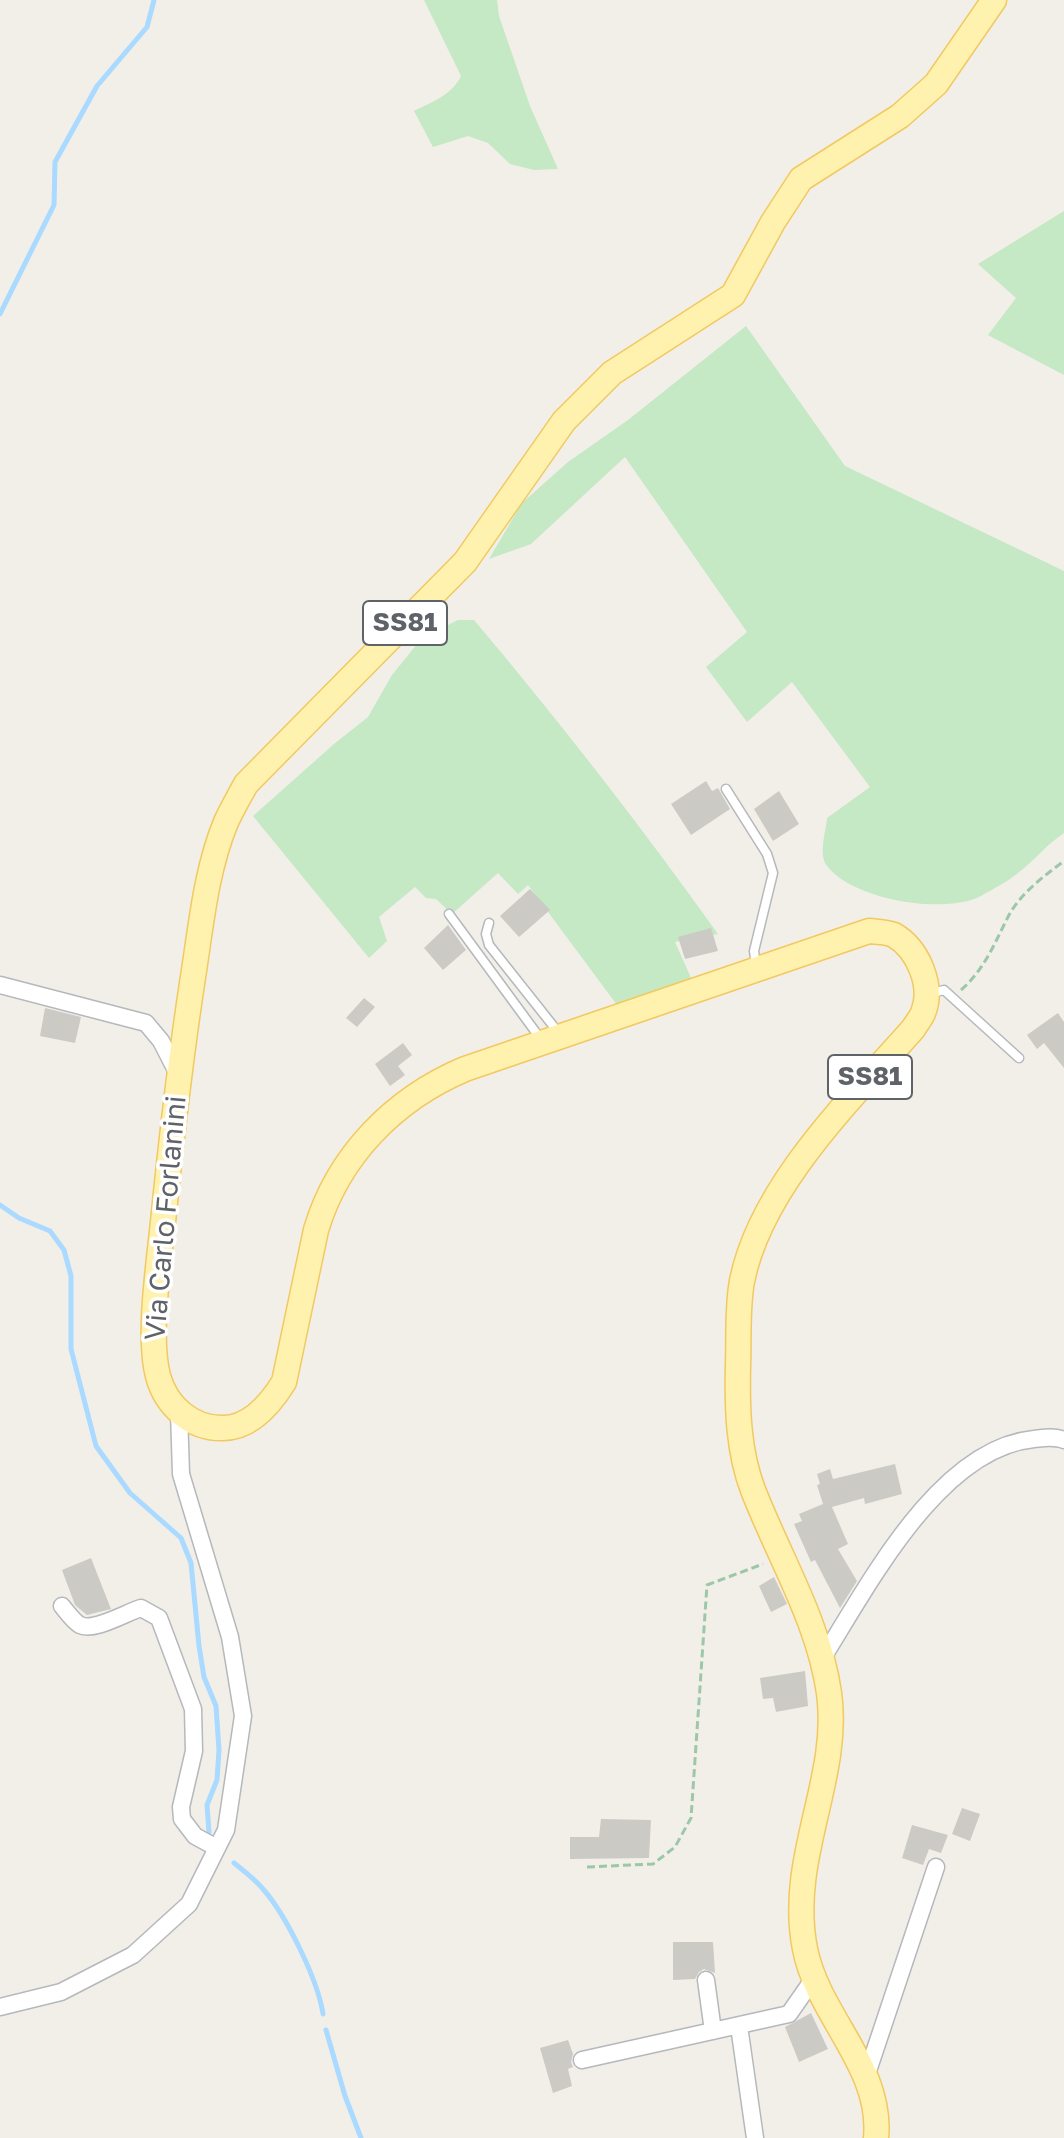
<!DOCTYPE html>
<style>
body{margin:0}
canvas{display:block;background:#f1efe8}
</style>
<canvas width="1064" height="2138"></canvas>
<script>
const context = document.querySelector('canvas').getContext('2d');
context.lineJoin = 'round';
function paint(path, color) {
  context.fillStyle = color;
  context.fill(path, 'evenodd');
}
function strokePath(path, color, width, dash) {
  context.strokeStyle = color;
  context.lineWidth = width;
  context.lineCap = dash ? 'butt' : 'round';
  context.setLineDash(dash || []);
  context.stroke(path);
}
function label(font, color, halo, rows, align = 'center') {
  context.font = font + ' "Golos Text",sans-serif';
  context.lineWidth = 7;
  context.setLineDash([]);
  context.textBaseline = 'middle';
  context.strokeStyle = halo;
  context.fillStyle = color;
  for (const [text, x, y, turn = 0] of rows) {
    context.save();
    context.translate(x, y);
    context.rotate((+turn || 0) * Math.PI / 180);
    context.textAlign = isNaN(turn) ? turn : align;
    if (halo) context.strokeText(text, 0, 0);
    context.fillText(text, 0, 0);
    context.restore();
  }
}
paint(new Path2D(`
 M424,0H497L499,16L530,106L558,169L534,170L510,164L488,143L468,136L433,147L414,111C432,102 452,95 461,76Z
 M1064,211V375L988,335L1016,298L978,264Z
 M746,326L845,466L1064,571V833C1047,844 1034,861 1018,873C1007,882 993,889 981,896C944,915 853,900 827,866C818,854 826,832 827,818L870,787L792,682L747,722L706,667L747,632L625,457L531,544L489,559L522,503L568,462L628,420Z
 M458,620H474C560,722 641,826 718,934L675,942L695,987L620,1009L528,885L518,894L498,873L452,914L436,899L426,898L415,887L379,917L387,941L369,958L253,816L334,744L368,717L392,675L422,638Z`), '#c5e8c5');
strokePath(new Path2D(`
 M0,314L54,205L55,162L97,86L147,27L154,0
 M0,1205L19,1218L50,1231L64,1250L71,1276V1349L96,1446L130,1493L181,1538L191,1563L199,1646L204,1677L216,1706L219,1750L217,1780L207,1805L209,1832
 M234,1863C244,1871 255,1879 263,1889C286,1915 318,1980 323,2014
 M326,2030L345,2096L361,2138`), '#aadaff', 5);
paint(new Path2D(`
 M706,781L712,791L718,788L730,809L691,835L671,804Z
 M779,791L799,824L773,841L754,809Z
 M530,889L550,910L519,937L500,916Z
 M448,925L466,950L443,970L424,948Z
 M711,928L718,951L685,959L678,937Z
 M364,998L375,1007L357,1027L346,1018Z
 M45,1008L81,1017L75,1043L40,1036Z
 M1058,1013L1064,1022V1068L1044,1043L1037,1049L1027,1035Z
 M403,1043L412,1055L398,1066L405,1075L390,1086L375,1064Z
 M895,1464L902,1494L865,1504L864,1498L832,1507L848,1544L838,1549L857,1581L840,1608L815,1560L811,1562L794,1524L802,1521L799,1514L823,1504L817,1485L820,1484L817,1474L830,1469L833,1479Z
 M91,1558L111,1609L87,1615L75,1605L62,1570Z
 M774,1577L787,1604L771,1612L759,1586Z
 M805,1671L808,1706L776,1712L773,1698L763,1699L760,1678Z
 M962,1808L980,1814L970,1841L952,1834Z
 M601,1819L651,1820L649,1858L570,1859V1837H599Z
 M912,1825L948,1835L941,1853L929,1849L923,1865L902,1858Z
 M673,1942H713L715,1973L704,1969L699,1972L695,1979L673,1980Z
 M811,2013L828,2049L799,2062L785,2027Z
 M568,2040L573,2054L571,2062L573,2067L568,2069L572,2086L553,2093L540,2048Z`), '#cccac5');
const service = new Path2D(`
 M726,789L767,854L773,873L754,951L756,965
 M449,914L540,1038
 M489,923L486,934L489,945L558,1032
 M928,994L944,990L1019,1058`);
const minor = new Path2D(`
 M0,985L146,1023L161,1041L178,1074
 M62,1606C67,1612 74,1622 80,1625C94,1632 125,1613 141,1608L159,1618L193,1709L194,1751L181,1807L182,1819L195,1836L217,1848
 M822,1659C868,1586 939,1448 1034,1439C1044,1438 1054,1436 1064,1440
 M706,1980L713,2031
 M0,2007L61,1992L133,1955L189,1904L226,1830L243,1716L230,1637L181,1474L179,1412
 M739,2026L755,2138
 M582,2060L789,2014L812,1981
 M866,2077L936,1867`);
const primary = new Path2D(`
 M876,2138C883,2067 818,2016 805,1949C787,1858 841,1779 829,1693C819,1622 779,1557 753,1490C738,1451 737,1407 738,1365C739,1338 737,1308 742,1281C761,1186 851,1099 913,1029C916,1024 921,1018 923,1013C934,986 918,949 894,935C887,932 877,932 869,931L465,1069C394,1099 338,1156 316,1230L284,1382C271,1403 251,1428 223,1428C192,1429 166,1406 158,1376C147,1334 160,1257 164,1212C172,1133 181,1055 193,977C201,926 206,870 226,822C232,809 239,797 246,784L465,562L564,421L612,373L733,295L773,222L801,179L900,116L936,84L994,0`);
strokePath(service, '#b5b8bc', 11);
strokePath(minor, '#b5b8bc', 19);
strokePath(primary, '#f2c960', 27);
strokePath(new Path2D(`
 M961,990C985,969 995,942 1009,915C1021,893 1044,876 1064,861
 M587,1867L653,1864L675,1847L691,1818L707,1585L763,1564`), '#9cc7a9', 3, [8, 4]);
strokePath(service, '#fff', 8);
strokePath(minor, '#fff', 16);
strokePath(primary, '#fff2af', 24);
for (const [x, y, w] of [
 [405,623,84],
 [870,1077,84]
]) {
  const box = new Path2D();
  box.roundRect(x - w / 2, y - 22, w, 44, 6);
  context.fillStyle = '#fff';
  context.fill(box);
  strokePath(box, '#5f6368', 2);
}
label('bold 26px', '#5f6368', null, [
 ["SS81",405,623],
 ["SS81",870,1077]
]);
label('28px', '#5f6368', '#fff', [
 ["Via Carlo Forlanini",166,1218,-85]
]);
</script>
